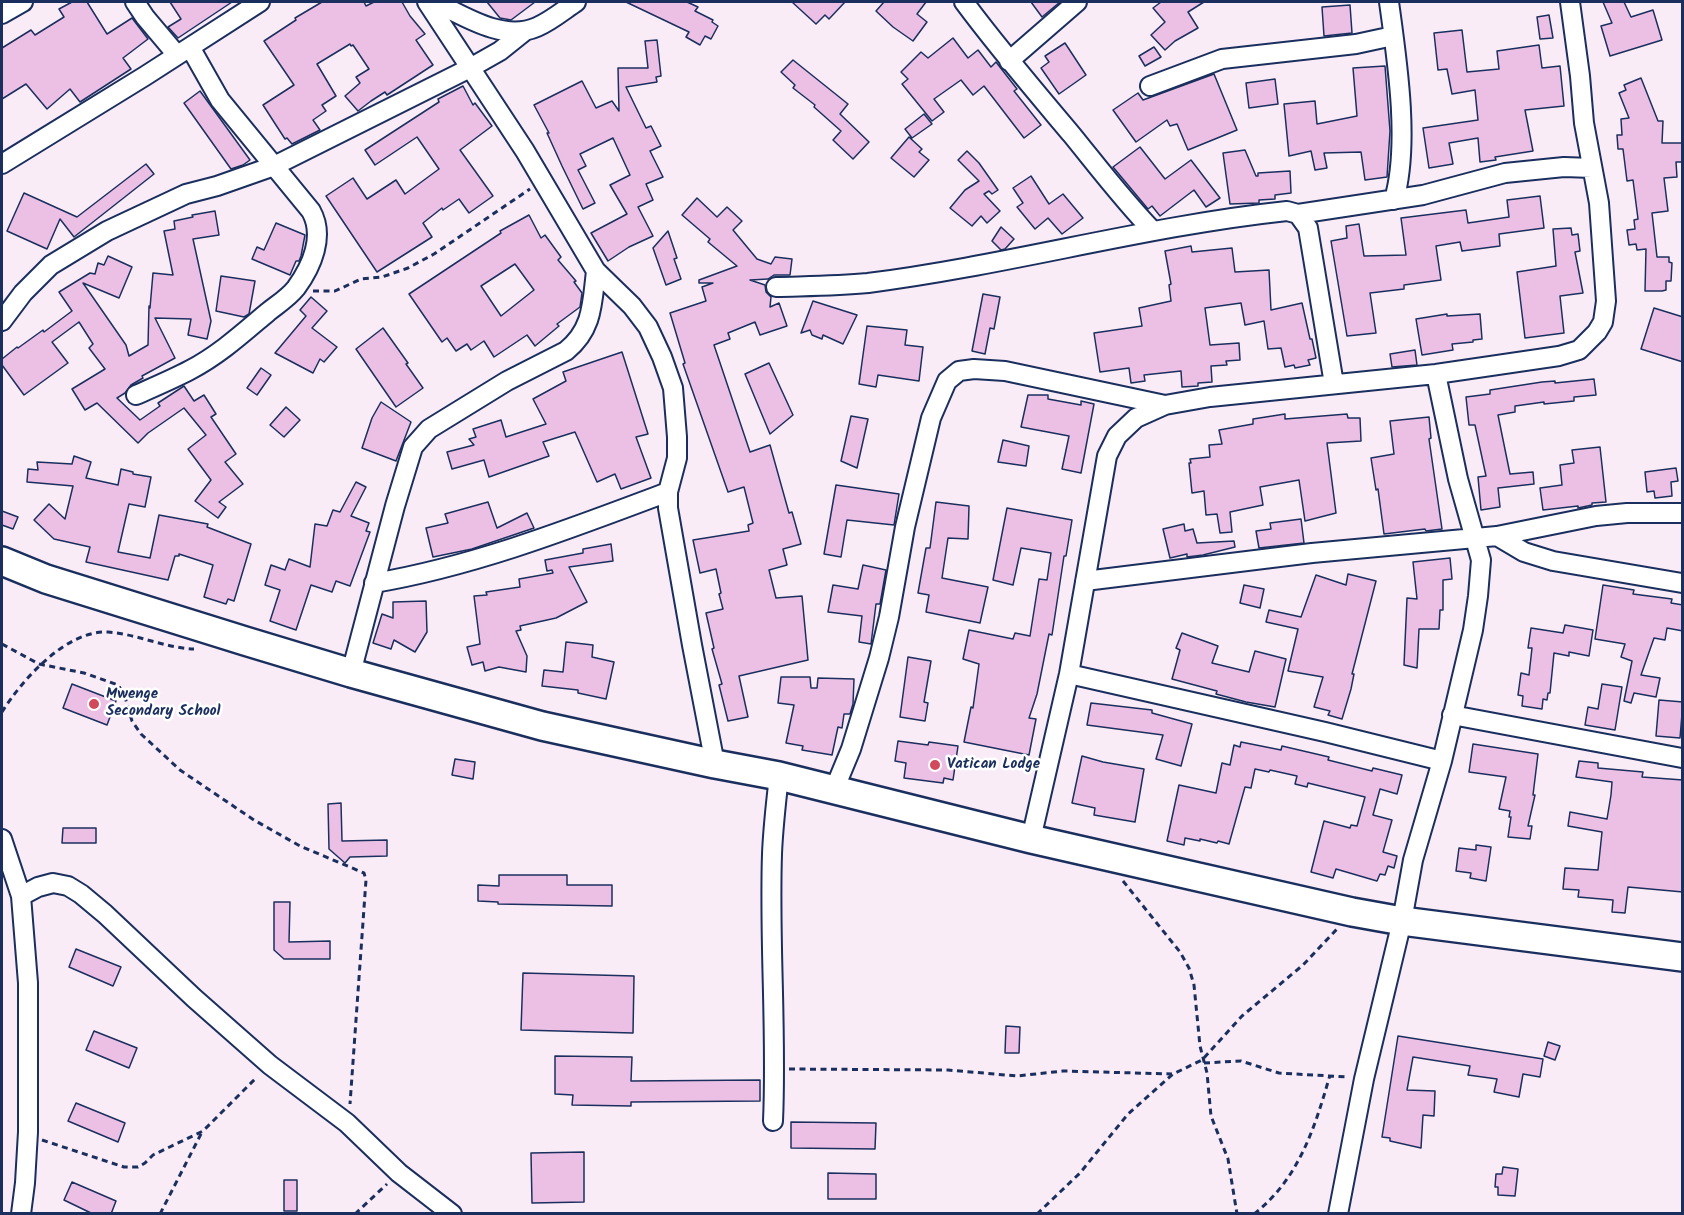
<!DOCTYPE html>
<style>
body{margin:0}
#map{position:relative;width:1684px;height:1215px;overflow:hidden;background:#f9ecf7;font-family:Kalam,sans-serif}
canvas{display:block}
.frame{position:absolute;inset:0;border:3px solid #1b2f5e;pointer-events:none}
</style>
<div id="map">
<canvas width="1684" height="1215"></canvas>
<div class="frame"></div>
</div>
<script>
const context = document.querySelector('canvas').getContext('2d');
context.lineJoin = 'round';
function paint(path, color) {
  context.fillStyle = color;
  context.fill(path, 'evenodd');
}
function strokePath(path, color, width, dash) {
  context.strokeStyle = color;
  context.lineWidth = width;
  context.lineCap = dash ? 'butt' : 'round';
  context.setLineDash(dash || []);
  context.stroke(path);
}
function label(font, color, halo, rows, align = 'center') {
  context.font = font + ' Kalam,sans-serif';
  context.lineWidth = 5;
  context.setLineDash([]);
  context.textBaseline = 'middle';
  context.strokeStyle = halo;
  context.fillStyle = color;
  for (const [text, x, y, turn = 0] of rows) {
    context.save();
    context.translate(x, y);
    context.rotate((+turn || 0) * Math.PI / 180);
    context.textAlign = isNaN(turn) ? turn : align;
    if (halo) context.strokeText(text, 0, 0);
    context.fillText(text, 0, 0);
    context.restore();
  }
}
const building = new Path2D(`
 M72,2H87L107,34L132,18L148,39L123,58L131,69L80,102L70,89L47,109L26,84L2,99V48L31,30L35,35L64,17L59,9Z
 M170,2H232L178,38L168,27L181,19Z
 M322,2H364L366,6L374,2H402L410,16L425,34L416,40L433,65L387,95L385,92L371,101L358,111L345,96L360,83L356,77L369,69L353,45L351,46L350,44L317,64L336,96L322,105L326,111L313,120L320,130L292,144L287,138L285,139L263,105L294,85L264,41L296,20L295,18Z
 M487,2H535L511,20L500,18Z
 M626,2H687L698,7L695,11L713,20L712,22L718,26L711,39L705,36L700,45L686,37L689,32Z
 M792,2H845L829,19L825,15L816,24Z
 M884,2H926L917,14L927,22L913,41L893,27L876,11Z
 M1031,2H1060L1042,17Z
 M1161,2H1204L1188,12L1198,28L1175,41L1165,50L1151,35L1165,22L1153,8Z
 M1603,2H1624L1631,17L1653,10L1662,40L1610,56L1601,26L1612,23Z
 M1350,5L1352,33L1324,36L1322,7Z
 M1549,15L1553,38L1540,39L1537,17Z
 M1462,30L1467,72L1499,69L1497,51L1539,45L1542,68L1560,66L1564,106L1525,110L1533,151L1495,157L1496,160L1480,162L1478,138L1449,143L1453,164L1429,168L1423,128L1478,120L1475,90L1452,94L1447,69L1438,70L1434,33Z
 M953,38L968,58L978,50L991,67L996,62L1017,89L1014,91L1041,125L1024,138L984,86L973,95L961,80L934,99L944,112L932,121L902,84L908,79L901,72L921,52L928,58Z
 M657,40L661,76L656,77L657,82L626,87L646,128L651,126L661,146L650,151L663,177L646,184L653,200L638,207L653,236L629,247L608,261L591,233L627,214L610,185L630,175L613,138L580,154L586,166L578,170L595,203L583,209L562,166L547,133H549L534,105L582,81L596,108L612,101L619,111L618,68H648L645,41Z
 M1065,43L1086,75L1059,94L1041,68L1049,62L1045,56Z
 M1154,47L1161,57L1145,66L1139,56Z
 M793,60L848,104L840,114L869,142L853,159L833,140L841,131L814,107L815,105L793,88L795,85L781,72Z
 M1385,66L1390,131L1387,177L1365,180L1361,152L1324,153L1327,168L1315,170L1311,151L1289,156L1284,104L1315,101L1317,124L1357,116L1353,68Z
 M1214,74L1237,130L1188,150L1177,124L1170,126L1167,120L1136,142L1113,110L1138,93L1143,100Z
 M1641,78L1658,121H1663L1662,143H1683V162H1676L1677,177L1664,178L1668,211L1652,213L1657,257H1669V262L1672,263L1671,281H1666V290L1662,291H1645L1646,249L1637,250L1636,244L1629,245L1627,230L1635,229L1634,220L1638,219L1633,180L1627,181L1623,149H1618L1617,135H1622L1621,119L1629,118L1619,93L1626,90L1624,85Z
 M1275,79L1278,104L1249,108L1246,83Z
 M463,86L473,105L475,103L492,126L460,150L493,196L469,213L459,199L443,210L442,208L423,223L432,237L377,272L326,196L353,178L367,199L396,180L405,194L439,169L417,137L375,165L365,150L439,102L438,99Z
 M200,91L250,160L243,165L231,169L184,103Z
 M924,114L932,124L912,138L905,129Z
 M909,137L922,149L919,152L929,160L914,177L891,158Z
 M1140,147L1165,179L1191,160L1220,198L1206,207L1194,190L1160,216L1152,206L1148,209L1113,167Z
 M1245,150L1256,176H1258V173L1290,171L1291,193L1275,195V199L1259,200V203L1230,204L1223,153Z
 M967,151L979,163L998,190L992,194L989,191L984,194L1000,211L987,223L981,216L972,226L950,208L965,190L979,181L958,160Z
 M146,164L154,174L74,237L60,219L47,249L7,231L24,193L77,217Z
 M1031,176L1049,204L1063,194L1083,218L1062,234L1048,218L1035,229L1017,207L1023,203L1013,188Z
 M1540,196L1544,228L1499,234L1500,246L1462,251L1460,242L1436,246L1441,280L1404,285V289L1370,293L1376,333L1347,336L1331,241L1347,238L1346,226L1359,224L1364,256L1406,255L1401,218L1466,210L1468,223L1509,217L1507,200Z
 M697,198L717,217L727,207L742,221L733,230L757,259L771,264L775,257L792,259L790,275H774L768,279L750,280L765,285L766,292L771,297L770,307L779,303L787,326L760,335L755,322L728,333L730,339L714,345L750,452L770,445L789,513L792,512L801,544L783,549L787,565L769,570L776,598L802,596L808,660L739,676L748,717L728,721L719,685L722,684L712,649L714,648L706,613L723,609L719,594L721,593L716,569L700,573L693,540L749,531L748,525L753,523L744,487L728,492L683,364L685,363L670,313L706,301L702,287L713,283H699V280L737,266L708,242L710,239L682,215Z
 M215,211L219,235L193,239L211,321L207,339L188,335L191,319L155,318L175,358L142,376L143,378L131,385L125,393L117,398L140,420L160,406L158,403L184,386L194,401L204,395L216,414L211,417L236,454L225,462L243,484L219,502L226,507L218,518L195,501L211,480L188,449L206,435L184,408L148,433L138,443L97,403L85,410L72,389L105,369L89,348L93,344L79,322L52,342L68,363L24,395L2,365V359L17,347L18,348L43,330L44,332L72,311L59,292L90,273L95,274L98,263L104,265L108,256L132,267L119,298L83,283L126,345L129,356L148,345L149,306L150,308L153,273L173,275L164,231L175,229L174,221L193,217L192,215Z
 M529,215L541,238L545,235L561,257L558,260L576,281L574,282L582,293L580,307L557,324L559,326L535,346L527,335L494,357L484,341L471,350L467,344L456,351L447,338L442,342L409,294L501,233L500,231ZM515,264L534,290L501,316L481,286Z
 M276,223L305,235L301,256L299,261H296L290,275L252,259L257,247L264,250Z
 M1001,227L1014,239L1005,249L1001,250L992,241Z
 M1571,228L1572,235L1578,234L1580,251L1575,252L1583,293L1560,296L1564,333L1525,338L1517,272L1556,266L1553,229Z
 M668,231L677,258L674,259L681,279L666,285L653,248Z
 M1191,246L1192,252L1232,248L1235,272L1269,270L1271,310L1302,303L1310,339H1312L1316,358L1308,360L1310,365L1295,368L1294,365L1285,367L1281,348L1268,349L1264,321L1245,325L1241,303L1205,308L1210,345L1239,343L1240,360L1226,361L1227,365L1211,366L1212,382L1198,383V386L1182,387L1181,371L1144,375L1145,381L1131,383L1129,368L1100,372L1094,333L1142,326L1139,308L1171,301L1169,285L1171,284L1165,251Z
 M221,276L255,281L249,314L244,317L216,311Z
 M983,294L1000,297L994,329L990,328L985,354L972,351Z
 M311,297L327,311L312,328L337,347L324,362L320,359L313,373L275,353L306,316L300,310Z
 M813,301L857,315L843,344L823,335L822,339L812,335L810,330L801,333Z
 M1654,308L1683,317V362L1641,349Z
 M1447,314V316L1480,314L1482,339L1473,340V342L1452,344L1453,350L1422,355L1416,319Z
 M867,326L907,330L905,345L923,347L919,381L878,375L876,387L859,384Z
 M383,328L408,363L406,364L423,388L396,407L356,349Z
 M1415,350L1417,365L1392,367L1390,354Z
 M622,352L648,434L636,437L651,478L621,489L615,474L597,482L575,432L543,442L549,456L489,477L484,460L452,469L447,452L474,445L469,439L476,437L473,429L501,420L506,437L546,424L533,399L566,381L563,372Z
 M769,363L793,415L770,434L745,374Z
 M261,368L271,375L257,395L247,388Z
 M1594,379L1596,395L1574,397V401L1544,404V402L1515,406V412L1498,415L1510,474L1533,472L1534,484L1498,488L1500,507L1481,510L1478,477L1486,476L1475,425H1469L1466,397L1490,394V390L1542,382L1555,381V383Z
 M1028,395H1048V399L1081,405V401L1094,404L1081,473L1062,469L1069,436L1021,427Z
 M381,402L411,422L396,461L362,448L372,418Z
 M286,407L300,420L284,437L270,425Z
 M1285,414V419L1347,414L1348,418H1360L1361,441L1327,443L1336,513L1305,521L1299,480L1260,487L1263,505L1230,512L1232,532L1220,533L1217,514L1206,515L1204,491L1192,493L1189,463H1191L1190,459L1210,457L1209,445L1222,444L1219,430L1253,424V419Z
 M851,416L868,419L857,468L841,461Z
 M1429,417L1431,438L1429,439L1442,529L1426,531L1425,529L1384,534L1378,489L1376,490L1371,458L1394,454L1390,421Z
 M1003,440L1029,446L1026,466L998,462Z
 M1600,447L1606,502L1592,503V505L1578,508V506L1543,510L1540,488L1562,485L1560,465L1574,463L1572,450Z
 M74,456L91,462L86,478L118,485L121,469L133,472V474L151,477L145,507L129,504L118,552L150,558L159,515L208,524L207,527L251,544L234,601L228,599L226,604L204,597L213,565L179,554V556H175L168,580L86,562L90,547L54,539L34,520L49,504L65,519L73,486L27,482L28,469L38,470L37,462L72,464Z
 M1676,468L1678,481L1671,482L1672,496L1655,498L1654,491L1647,492L1645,472Z
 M356,482L366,487L351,516L369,523L366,531L370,532L350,586L336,581L332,592L311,585L296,630L270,621L280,590L265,585L271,565L285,570L289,559L310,567L315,524L327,526L333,510L340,512Z
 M836,485L899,494L894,525L847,520L841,557L824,554Z
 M488,502L497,528L527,513L534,528L472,549L433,557L426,528L448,523L445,514Z
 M936,502L969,506L968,539L948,538L942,578L988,587L980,623L926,612L929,595L918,593L926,548H930Z
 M1007,508L1072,520L1066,556H1064L1052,635L1049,634L1037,694L1029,718L1036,719L1029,755L964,742L971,707L973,708L979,664L963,659L969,630L1013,639L1015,633L1030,636L1039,579L1047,580L1051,553L1021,548L1013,585L993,580Z
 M2,511L18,517L13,529L2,525Z
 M1301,519L1304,543L1259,548L1256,531L1271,529L1270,523Z
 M1184,524L1185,531L1193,529L1197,543L1234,541L1235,547L1203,555L1187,557V554L1170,558L1163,529Z
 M611,544L613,561L569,567L587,602L556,618L520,626L521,630L516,631L527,656L526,672L499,667L485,671L483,662L472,665L467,647L480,644L474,596L487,595L486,592L520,587L519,579L553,573L552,570L547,571L545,560L583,553V549Z
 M1450,558L1452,579L1443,580V610H1440L1439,629H1419L1417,668L1404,665L1407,598L1417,599L1413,562Z
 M863,565L886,570L880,604H876L871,644L859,642L862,616L828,612L833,585L858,589Z
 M1348,574L1376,581L1352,674H1354L1351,689L1342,719L1328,715L1330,711L1314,707L1323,677L1288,671L1298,629L1266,622L1269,610L1301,617L1316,575L1346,585Z
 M1244,585L1264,589L1260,608L1240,603Z
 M1603,585L1634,590L1633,594L1672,599L1671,603L1683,605V631L1667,628L1665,640L1654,638L1641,675L1660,678L1656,697L1634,693L1631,703L1624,701L1632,661L1621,657L1625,644L1595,639Z
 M426,601L427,632L415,652L394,640L391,649L373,643L382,614L393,618V602Z
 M1565,625L1593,630L1589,656L1569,652V656L1554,653L1550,693H1548L1547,700L1543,699L1542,709L1522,706L1523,696L1518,695L1521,673L1529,675L1532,648H1528L1531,628L1563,633Z
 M1182,633L1218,646L1212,663L1249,672L1255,651L1286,659L1275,707L1246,702L1216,694L1217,691L1172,679L1180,650L1176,648Z
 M566,642L593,645L592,657L614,662L606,699L578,693V690L542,686L544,670L563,672Z
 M908,657L931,661L924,702L928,703L925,721L900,717Z
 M781,677H810L811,688H817L818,678L854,679L853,704L850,714H844L842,728L838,727L832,755L802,750L803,746L786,743L794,705L778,703Z
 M72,684L116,701L107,725L63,708Z
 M1602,684L1622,687L1615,730L1585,725L1588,707L1598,709Z
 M1659,700L1683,702L1680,738L1656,736Z
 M1091,703L1152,710V713L1192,724L1181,766L1156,759L1163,735L1087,725Z
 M898,741L928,745L929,742L958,746L953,780L944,778L943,783L904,778L906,763L895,761Z
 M1241,742L1281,750L1282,746L1329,757L1328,760L1372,771L1373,768L1402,775L1397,794L1380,789L1373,815L1392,820L1383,852L1397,856L1394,868L1388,866L1385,875L1380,874L1377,881L1336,869L1333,878L1311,872L1324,821L1350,828L1351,825L1357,826L1365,797L1308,783L1307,787L1295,784L1297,776L1270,770L1269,772L1255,769L1251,788L1245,787L1229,844L1218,841L1217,843L1200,839V841L1185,838L1184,845L1167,841L1179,785L1216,793L1222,763L1230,765L1234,745L1240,747Z
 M1473,744L1538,754L1533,795H1535L1528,826H1532L1530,839L1508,837L1511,817H1509L1510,811L1499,809L1506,777L1469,772Z
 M1082,756L1103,762L1144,769L1135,822L1094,815L1095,808L1072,803Z
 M455,759L475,762L473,779L452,775Z
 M1579,761L1598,763V768L1643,772L1642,777L1683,780V892L1628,887L1625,913L1612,912L1613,900L1578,897L1579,890L1563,889L1565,868L1598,870L1602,832L1568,826L1570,812L1607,819L1611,795L1612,782L1576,777Z
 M341,803L342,841L387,840V856L350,857L345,863L329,849L328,804Z
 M63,828H96V843H62Z
 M1476,845L1491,847L1486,881L1470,878L1471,873L1456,871L1459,848L1476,850Z
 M499,875H567V885H612V906L498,904V902L478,901V885L499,886Z
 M274,902H290L289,942L330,941V959H284L274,950Z
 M76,949L121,967L113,986L69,967Z
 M523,973L634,976L633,1033L521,1030Z
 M1006,1026L1020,1027L1019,1053H1005Z
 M94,1031L137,1048L129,1068L86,1050Z
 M1398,1036L1543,1059L1540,1077L1523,1074L1519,1097L1494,1092L1497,1079L1468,1075L1470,1066L1413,1057L1407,1090L1435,1091L1434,1116L1423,1115L1421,1148L1390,1141V1138L1382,1137Z
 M1548,1042L1560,1046L1555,1060L1544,1056Z
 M555,1056L632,1057L631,1081L760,1080V1101L631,1102V1106L572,1105L573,1095L555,1094Z
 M76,1103L125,1123L118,1142L68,1121Z
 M791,1122L876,1123L875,1149L791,1148Z
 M584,1152V1202L532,1203L531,1153Z
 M1503,1167L1518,1169L1515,1196L1498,1195V1187H1495L1496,1174H1502Z
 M828,1173L876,1174V1199H828Z
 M284,1180H297V1211H284Z
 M72,1182L116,1201L111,1214H93L64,1200Z`);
paint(building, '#ecc0e5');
strokePath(building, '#1b2f5e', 1.5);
const minor = new Path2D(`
 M135,2L145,17L177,55
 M427,2L525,151L596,271L632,306L648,327L662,357L673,388L677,437V458L668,492V508L692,645L715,764
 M435,2C464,16 503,42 537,27C551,21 564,10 576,2
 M964,2C998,48 1035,91 1072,135C1098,167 1123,200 1152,230
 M1389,2C1397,60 1410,144 1394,200
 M2,14L23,2
 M1009,61L1077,2
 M1150,86L1222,59L1356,44L1393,36
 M2,164L145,76L260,2
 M1298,214L1423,195L1505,173L1564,167L1592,168
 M776,287C807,286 837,286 868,283C1009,265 1146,226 1287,211L1298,214L1308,228L1334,384
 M2,321L23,293L51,265L107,231L186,194L217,186L274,166L470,68L500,51L525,31
 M136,395C154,387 173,379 190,370C219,355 243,333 268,312C278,304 288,298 296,288C312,266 325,236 311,211L220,100L190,47
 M1497,536L1524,552L1553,561L1682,583
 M1085,581L1312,553L1497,536L1596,516L1627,513H1682
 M374,583C475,566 572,528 668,492
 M351,673L395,506L413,447L429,429L507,381L566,351C593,329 592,304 596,271
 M1069,674L1325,732L1442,761
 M1452,715L1682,758
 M834,790L851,749L879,658L889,617L905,527L931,418L947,381L959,371L974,369L1005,371L1165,405
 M2,839L21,896L28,983V1132L25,1183L21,1214
 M1031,839L1069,674L1107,456L1117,436L1136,418L1165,405L1210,397L1436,374L1559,356L1579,350L1597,332L1603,322L1606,301L1599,203L1584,123L1580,76L1570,2
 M21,896L38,887L53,883L68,886L81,894L105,914L194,998L270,1065L347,1123L399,1173L452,1214
 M773,1121C777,1032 769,943 772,854C773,828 776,802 779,776
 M1338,1214L1364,1079L1402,921L1413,860L1442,761L1473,630L1478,596L1481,560L1458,479L1436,374`);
const highway = new Path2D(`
 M2,561L46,579L245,641L351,673L542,726L715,764L779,776L1031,839L1352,912L1402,921L1682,957`);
strokePath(minor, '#1b2f5e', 22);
strokePath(highway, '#1b2f5e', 32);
strokePath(new Path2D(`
 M313,291H335L361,279L382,277L408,268L434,254L530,189
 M2,644L39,664L84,673L118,685L124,694L132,721L141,734L180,770L254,820L300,846L364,873L366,880L350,1104
 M2,712C22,680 66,630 108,632C137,634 165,648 194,649
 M1123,881L1180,952L1189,968L1194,985L1200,1046L1207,1073L1211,1116L1228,1159L1237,1214
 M1204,1063L1241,1061L1279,1073L1347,1077
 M789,1069L948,1070L1017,1076L1063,1071L1172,1074
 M42,1140L124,1167H138L145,1163L153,1155L203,1131L257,1077
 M160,1214L202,1132
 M355,1214L387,1184
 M1037,1214L1080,1173L1128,1114L1173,1074L1202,1060L1242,1016L1303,965L1337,929
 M1254,1214C1299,1179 1315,1127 1330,1075`), '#1b2f5e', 3, [6, 4.5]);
strokePath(minor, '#fff', 18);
strokePath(highway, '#fff', 27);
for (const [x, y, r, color] of [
 [94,704,6,"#d1495b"],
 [935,765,6,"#d1495b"]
]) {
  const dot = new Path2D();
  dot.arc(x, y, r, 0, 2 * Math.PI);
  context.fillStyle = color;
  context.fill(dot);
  strokePath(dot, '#fff', 2);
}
label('bold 15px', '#1b2f5e', '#fff', [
 ["Mwenge",106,695],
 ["Secondary School",106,712],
 ["Vatican Lodge",947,765]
], 'left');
</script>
